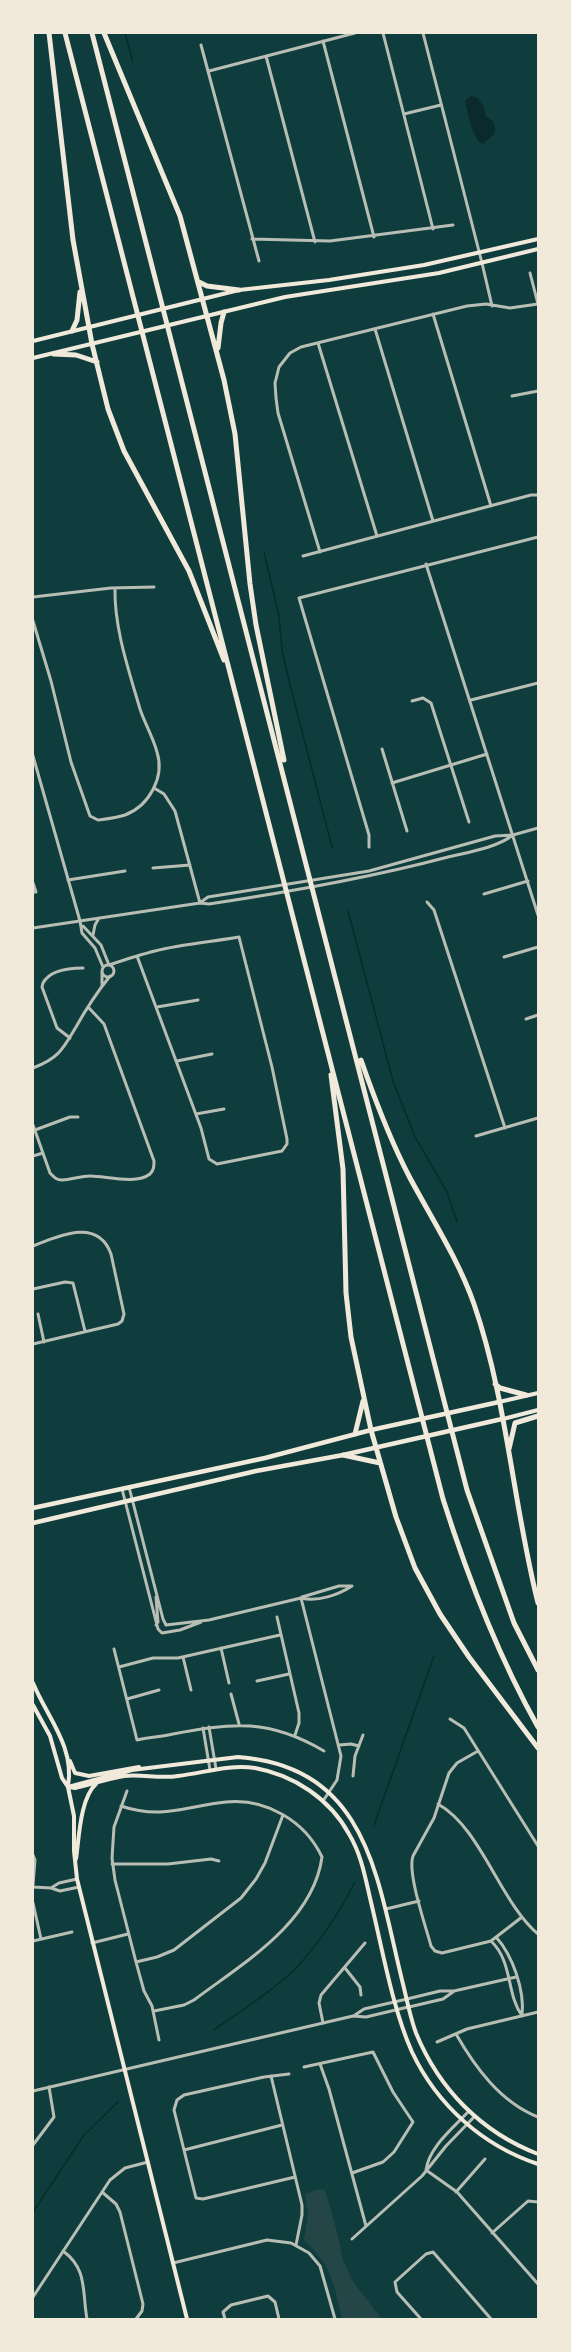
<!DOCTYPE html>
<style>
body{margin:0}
#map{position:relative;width:571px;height:2352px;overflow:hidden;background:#0f3d3e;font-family:"PT Sans",sans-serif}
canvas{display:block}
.frame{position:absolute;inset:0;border:34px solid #f1e9da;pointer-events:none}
</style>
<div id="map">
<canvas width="571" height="2352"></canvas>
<div class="frame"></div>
</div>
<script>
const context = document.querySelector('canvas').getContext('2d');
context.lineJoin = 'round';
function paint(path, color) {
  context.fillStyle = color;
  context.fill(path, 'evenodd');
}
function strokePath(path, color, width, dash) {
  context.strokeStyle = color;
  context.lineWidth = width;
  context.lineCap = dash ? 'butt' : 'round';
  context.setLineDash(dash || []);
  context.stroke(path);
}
paint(new Path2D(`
 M318,2189L325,2190L337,2232L343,2260L353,2282L382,2319H342C333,2281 333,2268 304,2240L308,2214L305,2194Z`), '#244646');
paint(new Path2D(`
 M471,96L478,98L484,108L486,117C494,120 497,126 494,134L483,144L478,141L471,126L465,101Z`), '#0a2a2b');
strokePath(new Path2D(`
 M125,33L133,62
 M264,552L279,616L282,650L289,681L332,847
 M348,911L393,1081L415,1137L447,1192L457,1222
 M374,1825L434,1656
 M214,2030C241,2011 271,1992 295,1969C320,1943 338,1915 355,1882
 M33,2212L84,2135L118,2102`), '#0a2a2b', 1.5);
strokePath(new Path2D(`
 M383,33L433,229
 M323,41L374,237
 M201,45L259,261
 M266,56L315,242
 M209,71L355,33
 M404,114L441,105
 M252,239L330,241L453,225
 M482,263L492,306
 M530,273L538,304
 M433,314L491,506
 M375,329L433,521
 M318,343L377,536
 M512,396L538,391
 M320,552L278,413L276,398L275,383L279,367L290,353L301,347L467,306L486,304L510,308L538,304
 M303,556L531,495H538
 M426,564L538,915
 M33,597L111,588L154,587
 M33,621L51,681L71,762L90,816L98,820C106,819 116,818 125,815C149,806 165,777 157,752C153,737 145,724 140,709C129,671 114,628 115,588
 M471,700L538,683
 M412,701L423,698L431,703L469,822
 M382,749L407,831
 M392,783L487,754
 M154,788L164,794L175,811L200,903
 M369,847V835L299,598L538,537
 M153,868L190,865
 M68,880L125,871
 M33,883L36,892H33
 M484,894L528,881
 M427,902L434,910L505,1128
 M80,921L82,933L95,948L103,967
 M83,926L101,945L109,965C124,960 139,955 155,951C182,944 211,942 239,937L272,1067L287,1139V1144L282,1151L217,1164L209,1159L201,1128L137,956
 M504,957L538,947
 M102 971a6 6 0 1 1 12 0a6 6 0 1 1-12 0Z
 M102,985V972
 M157,1007L198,1000
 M526,1019L538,1015
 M70,1038L57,1028L42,987L43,983C50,970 69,968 83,968
 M177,1061L212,1054
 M33,1068C59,1058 63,1049 76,1027C86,1009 98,991 110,976
 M196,1114L224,1109
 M33,1125L50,1173C54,1177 56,1180 62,1180C71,1180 80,1176 90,1176C106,1176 136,1185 150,1174C154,1170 154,1166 154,1161L104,1024L89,1008
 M35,1130L70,1117H78
 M476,1136L538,1118
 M33,1156L43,1153
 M33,1246C58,1236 98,1217 111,1254L124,1314L122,1321L118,1324L33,1344
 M33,1289L65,1282L73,1283L85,1331
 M38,1314L44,1342
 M302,1597L339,1586H351
 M301,1598C318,1602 338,1595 352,1586
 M277,1617L299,1713V1723L295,1735
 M221,1648L229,1683
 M114,1649L137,1740C149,1737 161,1737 173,1734C232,1722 270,1719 324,1751
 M183,1657L191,1690
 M119,1667L153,1658H178L280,1635
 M257,1681L289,1674
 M231,1694L239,1724
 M127,1699L159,1690
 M450,1719L464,1728L538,1846
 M209,1727L216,1769
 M203,1728L210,1770
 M339,1745L351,1744L359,1746
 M478,1751L457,1763L449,1773L434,1818L413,1856C407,1873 426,1927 431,1946L435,1951L442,1953L491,1941L522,1917
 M353,1776L355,1756L363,1735
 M127,1791L114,1827L112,1858L115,1880L136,1962L144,1991L152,2006L159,2040
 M438,1804C481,1828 500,1902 538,1934
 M121,1806C162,1820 187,1806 226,1802C266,1798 305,1821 322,1857C313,1923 243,1963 194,2000L184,2005L154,2011
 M33,1855L35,1860L33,1885
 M112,1864H168L211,1859L219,1861
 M33,1887L51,1888L60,1891L79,1887
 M51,1888L59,1883L77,1879
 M33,1903L41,1939
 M386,1909L419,1901
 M33,1941L72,1932
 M491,1941C513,1962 506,1993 522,2016C525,1991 513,1956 496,1937
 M92,1943L128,1934
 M136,1962L157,1957L174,1950L241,1898L256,1879L265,1863L283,1815
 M345,1968L360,1987L361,1995
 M407,1999L440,1991H454L516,1977
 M409,2007L443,1999L453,1992
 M323,2023L319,2003L321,1995L365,1943
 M456,2034C475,2067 500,2102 538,2117
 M437,2042L467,2029L538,2012
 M320,2064L329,2089L366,2226
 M304,2067L373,2052L393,2092L413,2122L394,2152L383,2162L352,2173
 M289,2074L264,2077L184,2095L177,2100L174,2110L196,2198L203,2199L295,2177
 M271,2076L302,2205V2215L296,2245
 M33,2145L54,2117L49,2087
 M184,2150L282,2125
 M426,2170L457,2192L538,2284
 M426,2170C429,2147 453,2128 468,2112
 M102,2192L116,2204L120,2212L143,2304L142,2311L136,2319
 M456,2192L485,2159
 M492,2233L528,2201L538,2202
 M352,2239L422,2176L446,2146L474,2117
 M63,2251C88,2269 82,2292 87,2319
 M173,2263L267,2240L291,2243L309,2253L320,2266L335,2319
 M33,2297L110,2180L125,2168L148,2162
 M225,2319L223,2312L231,2305L268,2296L275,2302L279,2319
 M421,2319L397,2292L395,2282L426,2254L433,2252L491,2319`), '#b8beb3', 3);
strokePath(new Path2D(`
 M423,33L482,263
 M33,756L80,921
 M201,902L208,897L369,871L495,836L513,835L538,828
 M33,928L200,903L209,904C289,892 369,878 448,857C469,852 496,848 513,835
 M93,935L95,925L99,918
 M129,1487L163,1619L166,1625L209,1620L301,1598L341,1756L337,1780L323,1801
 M122,1489L158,1629L162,1633L180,1630L201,1622
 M156,1597L158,1622L156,1625
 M355,2015L364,2009L407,1999
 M33,2091L353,2016L366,2017L408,2007`), '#b8beb3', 3);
strokePath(new Path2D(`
 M33,341L239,290L329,280L424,265L538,239
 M33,358L285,297L439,273L538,249
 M499,1402L538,1393
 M503,1419L538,1410
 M33,1683C47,1717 75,1747 68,1786
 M33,1705L50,1736L62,1778L68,1787L74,1816V1851L77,1879L187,2319
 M70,1761L75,1773L89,1776L139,1767
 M68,1787L132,1770L238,1757C370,1767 377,1881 403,1984C407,2000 410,2017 416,2033C439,2089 481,2132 538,2154
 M69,1787L75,1788C91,1784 108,1779 124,1776C142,1774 160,1779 178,1776C204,1773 229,1764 255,1768C294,1775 330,1799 349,1834C361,1854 365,1876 370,1898C382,1947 392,2007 412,2052C437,2105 483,2146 538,2164
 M76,1859C79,1839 80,1798 96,1784`), '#f1e9da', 4);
strokePath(new Path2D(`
 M33,1508L265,1458L371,1430L499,1402
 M33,1523L256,1471L343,1455L502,1419`), '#f1e9da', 4.5);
strokePath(new Path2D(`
 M49,33L73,240L92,344L108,409L124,451L189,571L224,660
 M65,33L443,1499C468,1578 497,1654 538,1727
 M92,33L467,1490L514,1623L538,1670
 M104,33L180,216L224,380L235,434L250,584L256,625L284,760
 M199,282L207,286L239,290
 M72,331L77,320L80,292
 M218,348L221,323L224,312
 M54,354L76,355L97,362
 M361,1060C375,1100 390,1140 410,1178C432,1219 458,1259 474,1304C507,1400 513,1504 538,1603
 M331,1075L343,1169L346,1293L351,1337L371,1430L396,1517L415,1568L440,1614L469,1657L538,1748
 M495,1384L500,1388L526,1395
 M355,1434L363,1401
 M509,1449L515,1423L538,1416
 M343,1455L380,1463`), '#f1e9da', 5);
</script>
